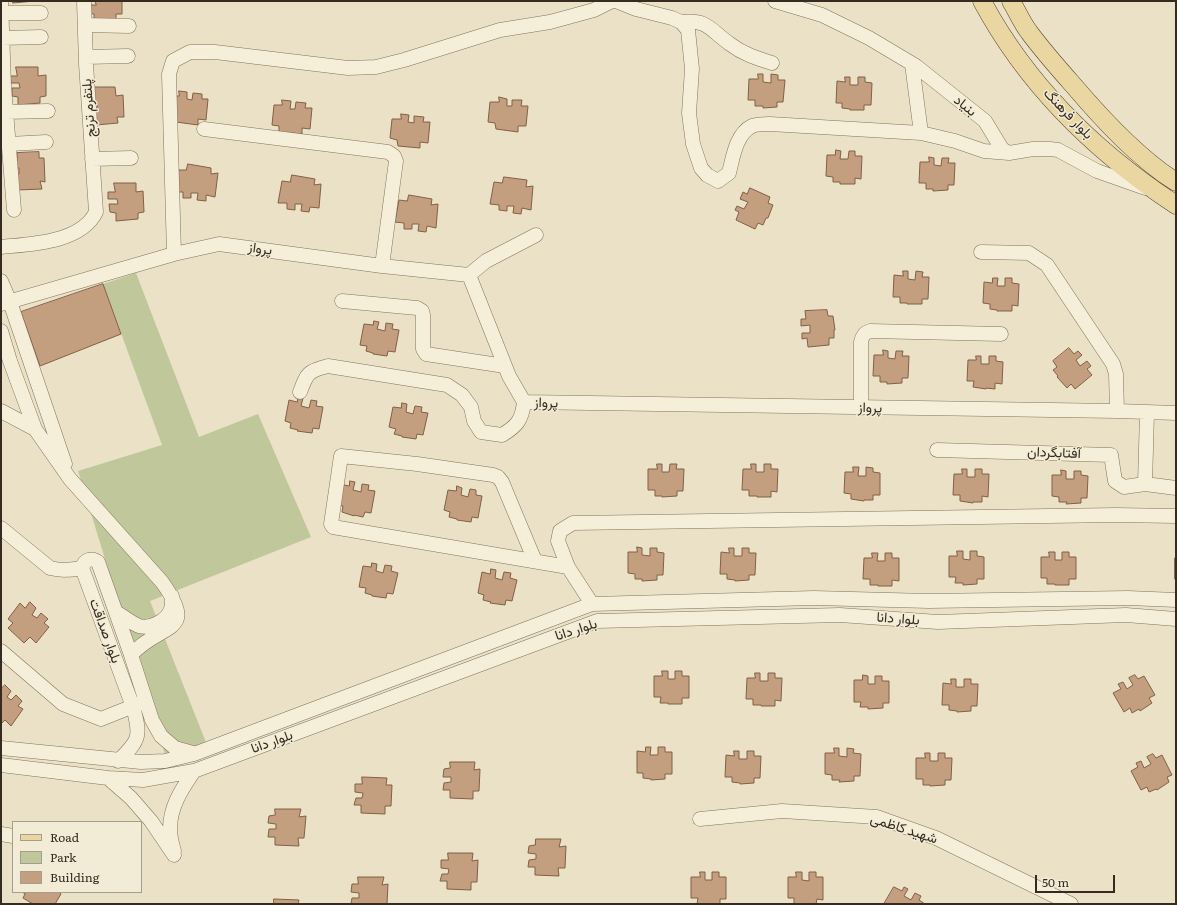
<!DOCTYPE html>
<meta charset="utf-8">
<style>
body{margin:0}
#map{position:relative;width:1177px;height:905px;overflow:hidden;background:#eae1c6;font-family:Literata,serif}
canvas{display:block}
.frame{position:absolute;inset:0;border:2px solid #352b20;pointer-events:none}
.legend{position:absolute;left:12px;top:821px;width:130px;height:72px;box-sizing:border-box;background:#f2ebd5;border:1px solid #a69e8d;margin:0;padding:5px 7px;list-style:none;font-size:12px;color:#352b20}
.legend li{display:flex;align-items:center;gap:8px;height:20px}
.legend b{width:20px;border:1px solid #a69e8d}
.scale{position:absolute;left:1035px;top:875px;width:80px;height:18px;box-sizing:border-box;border:2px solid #352b20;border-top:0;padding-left:5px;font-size:12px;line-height:14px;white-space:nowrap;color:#352b20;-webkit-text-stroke:3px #f2ebd5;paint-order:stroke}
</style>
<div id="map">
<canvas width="1177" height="905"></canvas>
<div class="frame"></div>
<ul class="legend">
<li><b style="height:5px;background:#e9d6a1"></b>Road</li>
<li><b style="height:11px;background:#c0c79b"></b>Park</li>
<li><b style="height:11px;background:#c49f7f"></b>Building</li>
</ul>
<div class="scale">50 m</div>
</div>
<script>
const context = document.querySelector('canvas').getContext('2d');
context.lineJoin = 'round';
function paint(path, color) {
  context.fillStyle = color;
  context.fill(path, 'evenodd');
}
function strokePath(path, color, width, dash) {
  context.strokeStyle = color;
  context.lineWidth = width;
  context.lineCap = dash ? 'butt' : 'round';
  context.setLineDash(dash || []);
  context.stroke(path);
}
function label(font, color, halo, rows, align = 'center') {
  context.font = font + ' Literata,Vazirmatn,serif';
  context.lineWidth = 3;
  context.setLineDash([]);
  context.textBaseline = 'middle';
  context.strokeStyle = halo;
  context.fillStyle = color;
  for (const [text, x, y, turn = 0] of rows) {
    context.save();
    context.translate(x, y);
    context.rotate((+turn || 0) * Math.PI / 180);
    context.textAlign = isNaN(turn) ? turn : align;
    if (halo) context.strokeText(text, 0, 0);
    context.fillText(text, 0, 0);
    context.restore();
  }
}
paint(new Path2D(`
 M136,273L199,437L258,414L311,537L150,601L209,750L168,764L78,471L162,445L103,284Z`), '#c0c79b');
const building = new Path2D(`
 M13,1H35L13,3Z
 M95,1H122V14H116V20L94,22V14L88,13V5H96Z
 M16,67H38V76L46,75V96L40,97V103L18,105V97L12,96V88H20L19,83H11L10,76H17Z
 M758,74H763V82L771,83V74L778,75V80H785L783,102H777V107L763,108V106H755V100H748L749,79H758Z
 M845,77H850V85H858V77H865V82L872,83L871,105H864V110H850V109L842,108V103H836L837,81L845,82Z
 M94,87H115L116,96L123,95L124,117H117L118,123L96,125L91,109L97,108V103L91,102Z
 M179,91L187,92V99L192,100L193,93L202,94V99H208L206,120L198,119V125L176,122L172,96H179Z
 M499,97L507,99V106H512V100H522L521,106H528L526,126H518V132L496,129L495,123L488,122L490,102H499Z
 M282,100L291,101L290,109H295L296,102L306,103L305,108H312L310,129L302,128V134L279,132V126L272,125L274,105H282Z
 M401,114L409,115L408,122L414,123V116L424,117L423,122H430L428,143L420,142V148L398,146L397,140L390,138L392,119H401Z
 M836,150L841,151L840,159H848L849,151H855V156H862L861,179L855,178V184H840V182H833V177L826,176L827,155H835Z
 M39,152V158H44L45,182L40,181L42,189L17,190L13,174H19V168L14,167V161H17V153Z
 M929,157L934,158V165L941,166L942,158H949L948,163H955L954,185H948V190L933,191V189H926V183H919L920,162H929Z
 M188,164L211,168V174L218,173L215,197L206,195V201L197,200L198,193H191V198H183V192H174L179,170H186Z
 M292,175L315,179L314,185L321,184L319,208L310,207L309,212L301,211L302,204H295V210L287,209V203H278L282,181L290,182Z
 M504,177L527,180L526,187L533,186L531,210L522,208L521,214L513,213L514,206H507V211L499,210V205L490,204L494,182L502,183Z
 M114,183H136V192L143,191L144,212L138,213V219L116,221V213L110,212L109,204H118L117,199H108V192H115Z
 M750,188L770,197L768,203L773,205L768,218H766L763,225L758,223L755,229L736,220L739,212L735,210L737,206L744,209L748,202L740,199L743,192L747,194Z
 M409,195L432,199L431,205L438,204L436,228L427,226L426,232L418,231L419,224H412V229H404V223L395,222L399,200L407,201Z
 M903,271H908V279L915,280L916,271L923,272L922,277H929L928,299H922V304H907V303H900V297H893L894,275L903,276Z
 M993,278H998L997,286H1005V278H1012V283L1019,284L1018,306L1012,305V311H997V310L990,309V304L983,303L984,282L992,283Z
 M103,284L121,334L40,366L21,312Z
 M827,310L828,316H833L835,330H834V338H829V345L808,347L807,338L802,339V333H810V325L801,326V319H806L805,311Z
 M374,321L379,322L377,329L385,331L386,323L393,324L392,329L399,330L395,352L388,351L387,356L373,354V353L366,351L367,346L360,345L364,324L373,325Z
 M1069,348L1074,354L1078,351L1082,355L1076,360L1080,366L1087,361L1091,366L1087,369L1092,375L1075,389L1071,384L1067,388L1057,377L1058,376L1053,370L1057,367L1053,361Z
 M883,350L888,351V358L895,359L896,351H903L902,356H909L908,378H902V383L887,384V382H880V376H873L874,355H883Z
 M976,356H981V364H989V356H996V361L1003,362L1002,384L995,383V389L986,388V389L973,387L974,381H967L968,360H976Z
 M298,397L303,398L301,406L309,408L311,400L317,401L316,406L323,407L319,429L313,428L312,433L297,431L298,430L290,428L291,423L285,421L289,400L297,402Z
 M402,403L407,404L406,412L413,414L415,406L422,407L421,412L428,413L423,435L417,434L416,439L402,437V436L394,434L396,429L389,427L393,407L401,408Z
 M657,464H662V472H669L670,464H677L676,469H684L683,491H677V496L662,497V496H655V490H648V469H657Z
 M751,464H756V472H764V464H771V469H778L777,492L771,491V497H757V496H749V490H742L743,469H751Z
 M853,467H859L858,476H866V467L873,468V472L880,473V495H873V500H864V501L851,499V494L844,493L845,472H853Z
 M962,469H967V477H975V469H982V474H989L988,497L982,496V502H973V503L960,501V495H953L954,474H962Z
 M1061,470L1066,471V479H1074V471H1081V475L1088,476L1087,498H1081V503L1066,504L1067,502H1059V497L1052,496V475H1061Z
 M350,481L355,482L353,490L361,492L362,484L369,485L368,490L375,491L371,513L365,512L363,517L354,515V516L342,512L343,506L336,505L340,484L349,486Z
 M457,486L462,488L461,495L468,497L470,489L476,490V495L482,496L478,518L472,517L471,522L457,520V519L449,517L450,512L444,510L448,490L456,491Z
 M637,547L642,548V555L650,556V548H657V552L664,553L663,575H657V580L642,581V579H635V574L628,573V552H637Z
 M729,548H734V556H742V548H749V553H756L755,575H749V580L735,581V580L727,579V574H720L721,552L729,553Z
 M957,551H963V559L970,560V551H977V556L984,557V579H977V584L963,585V583H955L956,577H949V556H957Z
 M1049,552H1055V560H1062V552H1069V557H1076V579H1069V585H1055V584H1047V578H1041V557H1049Z
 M872,553H878L877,561H885V553H892V558H899V581L892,580V586H878V585H870V579H863L864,558H872Z
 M1175,558H1176V579H1175Z
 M372,563L377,564L376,571L383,573L385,565L392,566L391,571L398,573L393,594L387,593L386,598L372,596V595L365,593L366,588L359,587L363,566L371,567Z
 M491,569L496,570L495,578L502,580L504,572L511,573L510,578L517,580L512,601L506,600L505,605L490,603L491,602L483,600L484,595L478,593L482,572L490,574Z
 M30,602L36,608L32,615L37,618L41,613L48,619L44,623L49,627L36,643L30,637L24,643L8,628L13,623L8,619L20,603L25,608Z
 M662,671H668V679H675V671H682V676H689V698H682V704H668V703H660L661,697H654V676H662Z
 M755,673H760V681H768V673H775V678H782L781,701L775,700V706H761V705H753V699H746L747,678H755Z
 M863,675L868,676V684H875V676H882V681H889V703H883V708L868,709V707H860L861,702H854V680H862Z
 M1135,675L1138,679L1144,676L1155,695L1149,698L1152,703L1140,711L1139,709L1132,713L1130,708L1124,712L1113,693L1121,689L1118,684L1123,682L1127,689L1133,685L1129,678Z
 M951,679H956V687H964V679H971V684H978L977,706H971V711L957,712V711L949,710V705H942L943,683L951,684Z
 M5,685L11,691L7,697L11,700L16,695L22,701L18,706L23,709L11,726L5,720L1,724V689Z
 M646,747H651L650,755H658V747H665V752H672V774H665V779L651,780V779L643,778V773H637V751L645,752Z
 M834,748H839V756L847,757V748L854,749L853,753L861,754L860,776H854V781L839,782L840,780H832V775L825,774V753H834Z
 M734,751H739V759H747V751H754V756H761L760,778H754V783L740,784V783L732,782V777H725L726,755L734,756Z
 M925,753H930V761H938V753H945V758H952L951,780H945V785L930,786V785H923V779H916V758H925Z
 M1153,754L1156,758L1162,755L1172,775L1167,777L1169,782L1157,790L1156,789L1149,792L1147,787L1141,790L1131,771L1138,767L1136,763L1141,761L1144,768L1151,764L1147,757Z
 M450,762H475L474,770L480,769L479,791H473V799L450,798V790H443L444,783L451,782V777H443L444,769L450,768Z
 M362,777L387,778L386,785H392L391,806H385V814L361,813V805H354L356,798H362L363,793L355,792V784H362Z
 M275,809H301L299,817L306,816L304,838H298L299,846L275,845V837H268L269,829H276V824L268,823L269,816L275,815Z
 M536,839H561L559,847L566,846L565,868H558L559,876L535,875V867H528L529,860L536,859V854L528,853L529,846L535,845Z
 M448,853H473L472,861L478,860L477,882H471V890L447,889V881H440L442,874H448L449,869L441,868V860H448Z
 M700,872H705V880H712V872H719V877H726V899H720V904H697L698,898H691V877H700Z
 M796,872H802V880L809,881V872H816V877H823V900L817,899L816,904H794V898H788V877H796Z
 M358,877H384L382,885L388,884L387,904H351L352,898H359V893L351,892L352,884H358Z
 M894,887L902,891L904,887L908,889L904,896L911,900L915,893L921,896L919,900L925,904H884Z
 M22,892H59L61,894L55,904H33L23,898L25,894Z
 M274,899L299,900L298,904H274Z`);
paint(building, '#c49f7f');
strokePath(building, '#806046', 1);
const minor = new Path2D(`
 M1,1L4,86L14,210
 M616,1L636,9L672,18L681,22L688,30L692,69L689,113L693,144L701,168L707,175L718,181L729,173C733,157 736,134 752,126C757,124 765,124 770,124L921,133L955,141L984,151L1009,153L1033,149H1050L1058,150L1097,171L1145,188
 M775,1L822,15L869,38L916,66L985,121L1002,149L1009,153
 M1,13H41
 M681,22C708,19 710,30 730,44C743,54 756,58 772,63
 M85,25L129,26
 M2,38L41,37
 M86,57L128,56
 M912,64L921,133
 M6,112L48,111
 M204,129L388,152L394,156L396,161L382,266
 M9,144L46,142
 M92,159L131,158
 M1,247C30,244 81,243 96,212L86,64L84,1
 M981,252L1029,253L1047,265L1113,364L1116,374L1117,411
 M174,254L169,74L173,61L190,52H215L348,68L376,67L404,60L500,30L550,22L594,10L612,1
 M469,275L486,261L536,235
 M1,281L10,302L65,464
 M342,301L417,308L422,311L423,315V349L426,354L505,366
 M1,304L174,254L219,244L382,266L469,275L509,376L524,402L1117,411L1176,413
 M1,331L10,361L35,429L70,479L162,582C200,635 160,622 131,655
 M300,392C307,373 308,371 328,366L447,385L462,395L471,407L474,421L481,432L502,435C517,426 522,420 524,402
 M861,408V342C862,336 864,333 870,331L1001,334
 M1,411L35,429
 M1147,413L1145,484L1176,488
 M937,450L1111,455L1115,481L1124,487L1145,484
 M1,528L50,568C62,571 70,570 82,568
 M535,561L502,482L498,477L493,475L417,464L341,456L331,524L333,527L568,567
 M592,604L568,567L558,541L560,531L573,523L1116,515L1176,516
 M116,612C123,616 131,623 139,626C150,629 167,621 171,609C172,606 172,601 172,596
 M1,651L63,704L101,719L141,703
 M1,748L141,762L165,761L194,754L592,604L814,598L929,601L1128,598L1176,600
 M118,761C140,740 141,736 133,707L82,568C84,560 91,557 98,562L131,655L152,720L161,736L175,748L193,753
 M1,765L108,778L143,780L194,771L597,621L840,615L938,622L1126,615L1176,619
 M108,778L131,798L151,821L174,855
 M700,819L782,811L877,817L936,838L1071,904
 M1,834L13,836
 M174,851C172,844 170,836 170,829C170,806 182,789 194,771`);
const major = new Path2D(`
 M982,1C1027,85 1097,153 1176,205
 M1011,1C1017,11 1022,23 1029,32C1043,51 1059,69 1074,86C1103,120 1138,158 1176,182`);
strokePath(minor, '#83735d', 15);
strokePath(major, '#524231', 19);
strokePath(minor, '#f5eed8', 14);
strokePath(major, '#e9d6a1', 18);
label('14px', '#352b20', '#f2ebd5', [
 ["بنیاد",965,106,39],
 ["پلتفرم ترنج",89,108,-94],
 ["بلوار فرهنگ",1068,114,46],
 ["پرواز",260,249,8],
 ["پرواز",546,403,1],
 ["پرواز",870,408,1],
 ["آفتابگردان",1054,453,2],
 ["بلوار دانا",898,619,4],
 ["بلوار دانا",576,630,-18],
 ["بلوار صداقت",105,631,70],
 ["بلوار دانا",272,742,-20],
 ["شهید کاظمی",904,829,18]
]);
</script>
